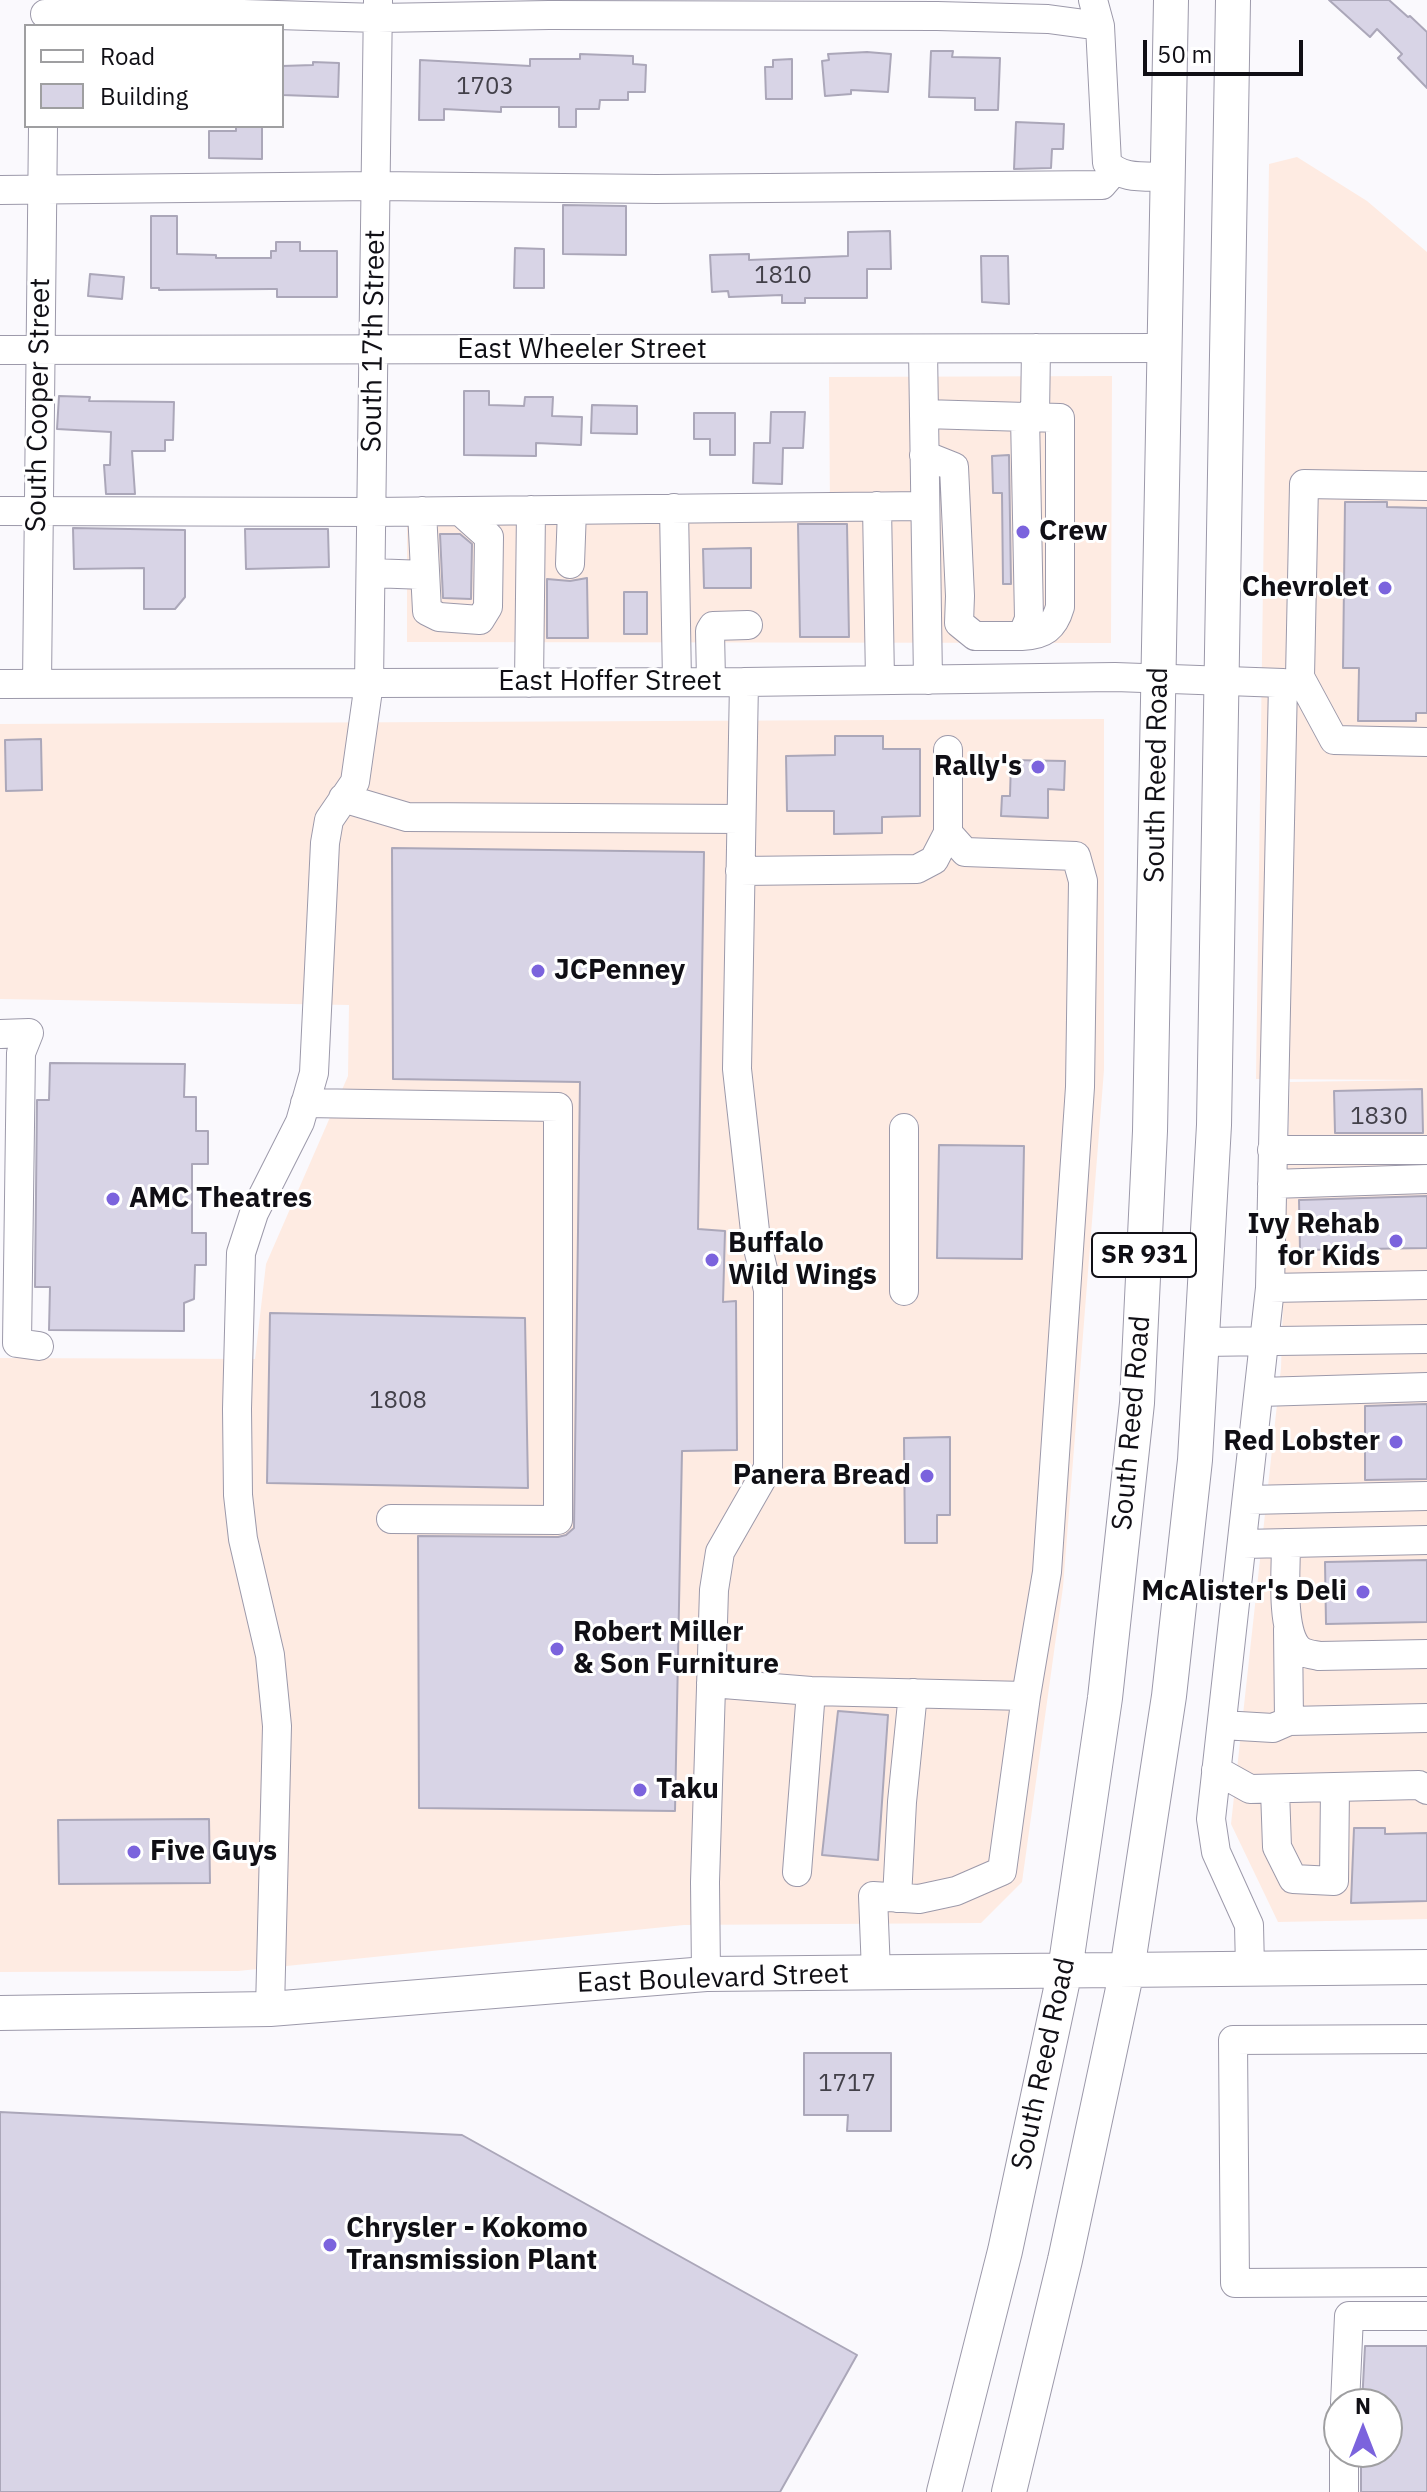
<!DOCTYPE html>
<style>
body{margin:0}
#map{position:relative;width:1427px;height:2492px;overflow:hidden;background:#faf9fd;font-family:"IBM Plex Sans",sans-serif}
canvas{display:block}
.legend{position:absolute;left:24px;top:24px;width:260px;height:104px;box-sizing:border-box;background:#fff;border:2px solid #9f9fa1;margin:0;padding:10px 14px;list-style:none;font-size:24px;color:#100f15}
.legend li{display:flex;align-items:center;gap:16px;height:40px}
.legend b{width:40px;border:2px solid #9f9fa1}
.north{position:absolute;left:1323px;top:2388px;width:80px;height:80px;box-sizing:border-box;background:#fff;border:2px solid #9f9fa1;border-radius:50%;rotate:0deg;font-size:22px;font-weight:700;line-height:32px;text-align:center;color:#100f15}
.north::after{content:'';display:block;margin:auto;width:28px;height:36px;background:#7b63dd;clip-path:polygon(50% 0,100% 100%,50% 72%,0 100%)}
.scale{position:absolute;left:1143px;top:40px;width:160px;height:36px;box-sizing:border-box;border:4px solid #100f15;border-top:0;padding-left:10px;font-size:24px;line-height:28px;white-space:nowrap;color:#100f15;-webkit-text-stroke:6px #fff;paint-order:stroke}
</style>
<div id="map">
<canvas width="1427" height="2492"></canvas>
<ul class="legend">
<li><b style="height:10px;background:#fff"></b>Road</li>
<li><b style="height:22px;background:#d8d4e6"></b>Building</li>
</ul>
<div class="north">N</div>
<div class="scale">50 m</div>
</div>
<script>
const context = document.querySelector('canvas').getContext('2d');
context.lineJoin = 'round';
function paint(path, color) {
  context.fillStyle = color;
  context.fill(path, 'evenodd');
}
function strokePath(path, color, width, dash) {
  context.strokeStyle = color;
  context.lineWidth = width;
  context.lineCap = dash ? 'butt' : 'round';
  context.setLineDash(dash || []);
  context.stroke(path);
}
function label(font, color, halo, rows, align = 'center') {
  context.font = font + ' "IBM Plex Sans",sans-serif';
  context.lineWidth = 6;
  context.setLineDash([]);
  context.textBaseline = 'middle';
  context.strokeStyle = halo;
  context.fillStyle = color;
  for (const [text, x, y, turn = 0] of rows) {
    context.save();
    context.translate(x, y);
    context.rotate((+turn || 0) * Math.PI / 180);
    context.textAlign = isNaN(turn) ? turn : align;
    if (halo) context.strokeText(text, 0, 0);
    context.fillText(text, 0, 0);
    context.restore();
  }
}
paint(new Path2D(`
 M1297,157L1367,201L1427,252V1919L1278,1922L1231,1824L1281,1368L1290,1082L1426,1080L1256,1079L1269,164Z
 M1112,376L1111,643L407,642V517L830,511L829,377Z
 M1104,719V1070L1063,1587L1022,1882L981,1923L684,1925L238,1971L0,1972V1358L255,1359L266,1264L348,1076L349,1005L0,999V724Z`), '#feebe2');
const building = new Path2D(`
 M1329,0H1389L1408,17L1410,16L1427,32V88L1398,58L1402,54L1377,29L1370,37Z
 M931,51H953L952,57L1000,58L998,110H975V98L929,97Z
 M867,52L891,54L888,92L851,90V94L825,96L822,61L829,60L828,54Z
 M580,54L633,56V64L646,65L645,92H628V100H600L599,109H576V127H559V107H501V112L444,109V120H419L420,60L530,66V59H580Z
 M792,59V99H766L765,67H773V60Z
 M313,62L339,63L338,97L282,95V66L313,65Z
 M1016,122L1064,124L1063,149H1052L1051,168L1014,169Z
 M236,126H262V159L209,158V131H236Z
 M563,205L626,206V255L563,254Z
 M151,216H177V254L216,255V258H271V251H276V242H300V251H337V297H277V289H271L159,290V288H151Z
 M890,231L891,269H867V298H805V303H782V295L729,297L728,291L712,292L710,255L749,254V260L848,256V232Z
 M515,248L544,249V288H514Z
 M981,256H1008L1009,304L982,302Z
 M90,274L124,277L122,299L88,296Z
 M464,391H489V405L524,406L525,397H553L552,416L582,417L581,445L536,443V456L464,455Z
 M59,396L90,397L89,401L174,402L173,440H165V451H132L135,494H106L104,465H110L111,432L57,429Z
 M592,405L637,406V434L591,433Z
 M771,412H805L803,448H783L782,484L753,483L754,443H770Z
 M694,413H735V455H710V439H694Z
 M1009,455L1011,584H1003L1002,493H993L992,456Z
 M1345,502H1387V507L1427,508V713H1416V721H1358L1359,668H1343Z
 M798,524H847L849,637H800Z
 M73,528L185,530V597L175,609H144V568L74,569Z
 M245,529H328L329,567L246,569Z
 M440,534H460L472,544L471,599L443,598Z
 M751,548V588H704L703,549Z
 M587,578L588,638H547V579L570,581Z
 M624,592H647V634H624Z
 M835,736H883V749H920V816L882,817V833L834,834V811H787L786,756L835,755Z
 M41,739L42,790L6,791L5,740Z
 M1011,760L1065,761L1064,790L1048,789V818L1001,816L1002,796H1010Z
 M392,848L704,852L698,1229L725,1231L723,1302L736,1301L737,1450L682,1451L675,1811L419,1808L418,1536L558,1537L566,1535L574,1528L580,1082L393,1079Z
 M50,1063L185,1064L184,1097H196V1131H208V1164H192V1233H206V1265H195L194,1299L184,1303V1331L49,1330L50,1287H35L37,1100H49Z
 M1422,1089L1423,1133H1335L1334,1091Z
 M939,1145L1024,1146L1022,1259L937,1258Z
 M1427,1196V1248L1300,1250L1299,1200Z
 M270,1313L525,1318L528,1488L267,1483Z
 M1427,1404V1479L1365,1480V1406Z
 M950,1437V1515H937V1543H905L904,1438Z
 M1427,1560V1622L1326,1624L1325,1562Z
 M838,1711L888,1715L878,1860L822,1855Z
 M209,1819L210,1883L59,1884L58,1820Z
 M1354,1828H1385V1834L1427,1833V1901L1351,1903Z
 M804,2053H891V2131H847L848,2115H804Z
 M0,2112L462,2135L857,2355L780,2492H0Z
 M1365,2346H1427V2492H1361V2452H1387V2404H1362Z`);
paint(building, '#d8d4e6');
strokePath(building, '#aba7b9', 2);
const minor = new Path2D(`
 M1093,0L1100,26L1107,163C1121,180 1146,176 1167,177
 M45,14L176,12L378,18L549,15L937,16L1048,19L1100,26
 M0,190L376,186L656,189L1102,185L1114,171
 M923,349L928,680
 M0,350L1164,348
 M924,414L1060,418V607C1054,628 1044,635 1022,636
 M1035,416L1036,348
 M924,455L954,467L960,596L959,623L975,636H1022L1029,619L1025,416
 M1427,486L1304,484L1300,677L1334,740L1427,742
 M877,506L880,680
 M674,508L677,682
 M0,511L372,512L924,506
 M422,511L427,611L439,617L480,620L488,607L489,537L460,511
 M570,564L572,510
 M371,573L425,575
 M711,681L710,631L713,626L748,625
 M529,683L531,510
 M0,684L744,682L1115,677L1283,683L1270,1288L1211,1819L1216,1852L1249,1925L1250,1968
 M37,684L43,126
 M948,750V833L965,852L1076,856L1083,881L1080,1087L1058,1410L1047,1572L1026,1696
 M343,798L407,817L741,819
 M740,871L917,869L934,860L948,833
 M0,1034L29,1033L21,1053L17,1343L39,1346
 M305,1103L558,1107V1520L391,1519
 M904,1128V1291
 M1272,1150H1427
 M1272,1184L1427,1179
 M1270,1288L1427,1285
 M1201,1342L1427,1339
 M1260,1392L1427,1387
 M1248,1500L1427,1496
 M1286,1543C1286,1569 1281,1625 1296,1646C1302,1654 1310,1654 1319,1656L1427,1654
 M1243,1544L1427,1540
 M1288,1629L1289,1721
 M711,1683L811,1691L1026,1696L1002,1871L956,1891L919,1899L873,1896L876,1972
 M1222,1725L1273,1728L1289,1721L1427,1718
 M1216,1770L1250,1789L1419,1785L1427,1790
 M1275,1790L1277,1847L1293,1879L1334,1881L1335,1787
 M797,1872L811,1691
 M897,1898L902,1802L913,1693
 M706,1974L705,1882L714,1590L720,1552L768,1468V1290L756,1240L737,1069L744,682
 M270,2009L277,1726L270,1655L243,1539L238,1495L237,1409L241,1253L254,1213L300,1122L314,1073L325,843L329,820L355,782L369,683L378,0
 M1427,2039L1233,2040L1235,2283L1427,2282
 M1345,2404L1349,2316H1427
 M1344,2492V2452`);
const major = new Path2D(`
 M0,2013L270,2009L706,1974L1427,1967
 M944,2492L1005,2251L1065,1970L1105,1698L1137,1403L1150,1131L1171,0
 M1009,2492L1065,2260L1127,1970L1169,1696L1195,1460L1214,1125L1233,0`);
strokePath(minor, '#9c99aa', 30);
strokePath(major, '#9c99aa', 36);
strokePath(minor, '#fff', 28);
strokePath(major, '#fff', 34);
for (const [x, y, r, color] of [
 [1023,532,8,"#7b63dd"],
 [1385,588,8,"#7b63dd"],
 [1038,767,8,"#7b63dd"],
 [538,971,8,"#7b63dd"],
 [113,1199,8,"#7b63dd"],
 [1396,1241,8,"#7b63dd"],
 [712,1260,8,"#7b63dd"],
 [1396,1442,8,"#7b63dd"],
 [927,1476,8,"#7b63dd"],
 [1363,1592,8,"#7b63dd"],
 [557,1649,8,"#7b63dd"],
 [640,1790,8,"#7b63dd"],
 [134,1852,8,"#7b63dd"],
 [330,2245,8,"#7b63dd"]
]) {
  const dot = new Path2D();
  dot.arc(x, y, r, 0, 2 * Math.PI);
  context.fillStyle = color;
  context.fill(dot);
  strokePath(dot, '#fff', 3);
}
label('24px', '#424049', null, [
 ["1703",485,87],
 ["1810",783,276],
 ["1830",1379,1117],
 ["1808",398,1401],
 ["1717",847,2084]
]);
for (const [x, y, w] of [
 [1144,1255,104]
]) {
  const box = new Path2D();
  box.roundRect(x - w / 2, y - 22, w, 44, 6);
  context.fillStyle = '#fff';
  context.fill(box);
  strokePath(box, '#100f15', 2);
}
label('bold 26px', '#100f15', null, [
 ["SR 931",1144,1255]
]);
label('28px', '#100f15', '#fff', [
 ["South 17th Street",374,341,-89],
 ["East Wheeler Street",582,350],
 ["South Cooper Street",39,405,-89],
 ["East Hoffer Street",610,682],
 ["South Reed Road",1157,775,-89],
 ["South Reed Road",1132,1423,-85],
 ["East Boulevard Street",713,1979,-2],
 ["South Reed Road",1044,2064,-78]
]);
label('bold 28px', '#100f15', '#fff', [
 ["Crew",1039,532],
 ["Chevrolet",1369,588,"right"],
 ["Rally's",1022,767,"right"],
 ["JCPenney",554,971],
 ["AMC Theatres",129,1199],
 ["Ivy Rehab",1380,1225,"right"],
 ["for Kids",1380,1257,"right"],
 ["Buffalo",728,1244],
 ["Wild Wings",728,1276],
 ["Red Lobster",1380,1442,"right"],
 ["Panera Bread",911,1476,"right"],
 ["McAlister's Deli",1347,1592,"right"],
 ["Robert Miller",573,1633],
 ["& Son Furniture",573,1665],
 ["Taku",656,1790],
 ["Five Guys",150,1852],
 ["Chrysler - Kokomo",346,2229],
 ["Transmission Plant",346,2261]
], 'left');
</script>
